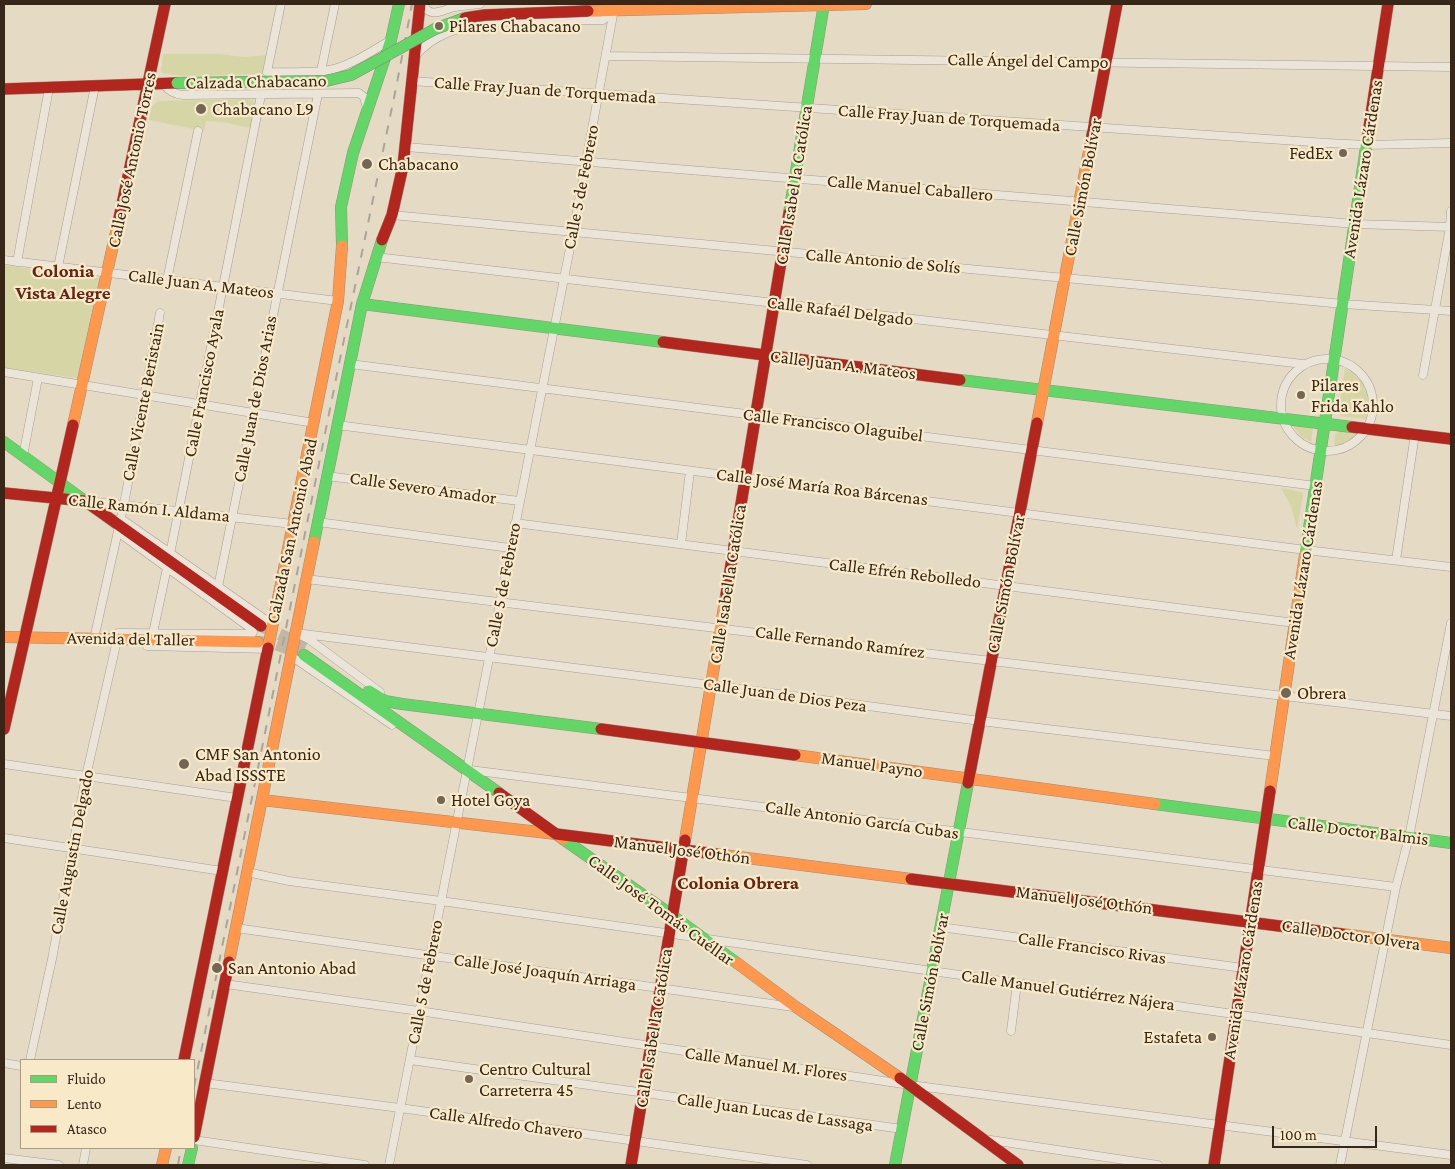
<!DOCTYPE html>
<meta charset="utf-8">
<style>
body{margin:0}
#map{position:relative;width:1455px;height:1169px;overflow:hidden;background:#e5dbc5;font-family:"Crimson Pro",serif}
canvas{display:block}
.frame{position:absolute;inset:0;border:5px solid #362719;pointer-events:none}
.legend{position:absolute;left:20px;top:1059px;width:175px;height:90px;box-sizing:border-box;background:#f8eac8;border:1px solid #aa9c82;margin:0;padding:6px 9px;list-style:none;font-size:15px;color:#362719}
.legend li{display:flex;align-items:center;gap:10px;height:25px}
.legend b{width:25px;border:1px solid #aa9c82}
.scale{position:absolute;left:1272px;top:1126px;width:105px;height:22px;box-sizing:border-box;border:2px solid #362719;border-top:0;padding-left:6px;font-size:15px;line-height:18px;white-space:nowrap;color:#362719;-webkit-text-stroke:4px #f8eac8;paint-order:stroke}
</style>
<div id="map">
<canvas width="1455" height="1169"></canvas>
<div class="frame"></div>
<ul class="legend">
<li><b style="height:6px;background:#63d668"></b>Fluido</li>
<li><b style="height:6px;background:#ff974d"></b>Lento</li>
<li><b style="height:6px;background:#b3261e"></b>Atasco</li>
</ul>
<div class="scale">100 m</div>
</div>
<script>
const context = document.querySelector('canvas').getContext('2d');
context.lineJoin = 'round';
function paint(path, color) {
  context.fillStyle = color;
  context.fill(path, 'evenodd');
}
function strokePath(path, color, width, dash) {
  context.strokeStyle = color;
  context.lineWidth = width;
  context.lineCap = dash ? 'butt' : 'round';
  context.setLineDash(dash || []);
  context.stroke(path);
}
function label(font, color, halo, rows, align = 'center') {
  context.font = font + ' "Crimson Pro",serif';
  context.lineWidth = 4.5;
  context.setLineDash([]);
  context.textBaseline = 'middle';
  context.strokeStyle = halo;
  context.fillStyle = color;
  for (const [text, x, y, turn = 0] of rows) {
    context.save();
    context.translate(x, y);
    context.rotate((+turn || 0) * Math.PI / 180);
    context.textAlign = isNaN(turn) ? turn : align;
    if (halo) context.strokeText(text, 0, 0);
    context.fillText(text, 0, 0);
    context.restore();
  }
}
paint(new Path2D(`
 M163,54H220L244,57L266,55L263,70L267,74L181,76L162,73L161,70Z
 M251,99L254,102L255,107L251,128L222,122L206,121L204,131L149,120L152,106L158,101Z
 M4,265L100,278L79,375L77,378L4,368Z
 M1345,368C1364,378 1373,399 1366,419L1341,416L1338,412Z
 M1292,425L1313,427L1311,442L1301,436Z
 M1341,430L1359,432L1350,440L1334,446L1335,434Z
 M1281,488L1302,492L1303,495L1297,529L1291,506Z`), '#d6d5a6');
strokePath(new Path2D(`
 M263,627L306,646
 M259,642L272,643L300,653`), '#c2b7a3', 12, [12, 6]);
const street = new Path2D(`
 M281,4L267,72C289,72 313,74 334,69C355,63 372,51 391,40
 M423,4C430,20 444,9 455,7C463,6 471,5 480,4
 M416,55C425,45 435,38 447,33C485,17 560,21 603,20L613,12
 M606,56L1451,67
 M321,71L335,4
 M411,81L1327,143L1367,145L1451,143
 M163,84C169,91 174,94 183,95L359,93L364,97L367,108
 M406,147L1355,224L1451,227
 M392,215L1343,304L1451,311
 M376,257L1303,364
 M4,260L338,301
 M17,262L49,88
 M58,267L95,86
 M167,280L198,131
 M1281 405a46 46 0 1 1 92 0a46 46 0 1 1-92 0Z
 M350,364L1316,486
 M4,372L314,423
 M1423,375L1450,227L1451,211
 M337,425L1306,550L1451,567
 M23,456L38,378
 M327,476L519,501
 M87,501L293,524
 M120,518L273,625
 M318,522L510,548
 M515,523L1295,623
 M681,544L690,471
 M170,554L261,95
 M1396,560L1415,434
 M306,579L1451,716
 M218,587L318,94
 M153,633L167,568
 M296,633L711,685L980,721L1275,756
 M300,635L310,640L380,692
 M94,639L124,504L160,313
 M111,640L118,633L252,634L253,632L249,627L118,532
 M147,646L268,649
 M291,656L392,725
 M4,764L237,798
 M470,770L1396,887
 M4,838L222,871
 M247,872L289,881L441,901L1451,1045
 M940,927L1243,968
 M236,928L793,1007
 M225,984L419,1011L910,1085L1451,1155
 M1011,1031L1017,983
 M30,1060L52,959L86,776L116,645
 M410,1060L902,1129
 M4,1063L21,1066
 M205,1083L400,1108L807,1165
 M984,1139L1158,1165
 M194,1140L365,1165
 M4,1158L59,1165
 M83,1165L86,1148
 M389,1165L573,233L615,4
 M1340,1165L1396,887L1409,837L1451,623`);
const fast = new Path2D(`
 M789,213L824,4
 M342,246L341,207L353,153L391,40L399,4
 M362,304L663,342
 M960,380L1352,427
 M4,442L85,501
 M314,542L362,304L382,240
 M1305,555L1368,134
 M304,655L499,793
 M369,691L385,701L402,704L601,729
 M1155,804L1451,843
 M563,839L673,916L737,963
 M188,1165L192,1148
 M895,1165L968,783`);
const slow = new Path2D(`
 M588,11L866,4
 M1037,423L1090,146
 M73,425L118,223
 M4,637L258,642
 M268,648L338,301L342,246
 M795,755L1155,804
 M1270,791L1305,555
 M262,800L556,834L563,839
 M685,840L726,595
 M716,854L911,879
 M1342,934L1451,948
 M230,957L314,542
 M737,963L796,1007L900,1078
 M162,1165L166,1148`);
const jam = new Path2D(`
 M4,89L177,83
 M1368,134L1388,4
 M1090,146L1117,4
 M118,223L165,4
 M382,240L392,215L403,166L420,4
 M663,342L960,380
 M1352,427L1451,439
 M4,493L85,501L261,626
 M726,595L789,213
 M4,729L73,425
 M601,729L795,755
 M968,783L1037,423
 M499,793L556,834L716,854
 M911,879L1342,934
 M184,1060L268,648
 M900,1078L1018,1165
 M194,1137L229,962
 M631,1165L685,840
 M1214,1165L1270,791`);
strokePath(street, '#a89f90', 9);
strokePath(fast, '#988f80', 12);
strokePath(slow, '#988f80', 12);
strokePath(jam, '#988f80', 12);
strokePath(street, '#ebe5d9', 8);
strokePath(fast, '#63d668', 11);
strokePath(slow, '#ff974d', 11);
strokePath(jam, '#b3261e', 11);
strokePath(new Path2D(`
 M194,1087L341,354L396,88L412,4
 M178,1165L181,1148`), '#aaa499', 2, [9, 9]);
const fastBridge = new Path2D(`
 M177,83L326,81L351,75L435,29L465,18`);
const jamBridge = new Path2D(`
 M465,18L485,15L588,11`);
strokePath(fastBridge, '#8e8476', 12, []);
strokePath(jamBridge, '#8e8476', 12, []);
strokePath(fastBridge, '#63d668', 11);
strokePath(jamBridge, '#b3261e', 11);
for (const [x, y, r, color] of [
 [439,26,5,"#736655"],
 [201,109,6,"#736655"],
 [1343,153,5,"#736655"],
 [367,164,6,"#736655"],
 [1301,395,5,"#736655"],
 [1286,693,6,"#736655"],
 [184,764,6,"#736655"],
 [441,800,5,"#736655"],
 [217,968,6,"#736655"],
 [1212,1037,5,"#736655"],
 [469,1079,5,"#736655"]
]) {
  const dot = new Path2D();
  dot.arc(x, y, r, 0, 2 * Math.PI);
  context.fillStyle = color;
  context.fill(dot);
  strokePath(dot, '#f8eac8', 2);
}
label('18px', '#362719', '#f8eac8', [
 ["Pilares Chabacano",449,26],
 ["Chabacano L9",212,109],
 ["FedEx",1333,153,"right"],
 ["Chabacano",378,164],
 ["Pilares",1311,385],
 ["Frida Kahlo",1311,406],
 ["Obrera",1297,693],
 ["CMF San Antonio",195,754],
 ["Abad ISSSTE",195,775],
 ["Hotel Goya",451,800],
 ["San Antonio Abad",228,968],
 ["Estafeta",1202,1037,"right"],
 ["Centro Cultural",479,1069],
 ["Carreterra 45",479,1090]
], 'left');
label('18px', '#362719', '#f8eac8', [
 ["Calle Ángel del Campo",1028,61,1],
 ["Calzada Chabacano",256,82,-1],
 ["Calle Fray Juan de Torquemada",545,90,4],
 ["Calle Fray Juan de Torquemada",949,118,4],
 ["Calle José Antonio Torres",132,160,-78],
 ["Avenida Lázaro Cárdenas",1363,169,-81],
 ["Calle Isabel la Católica",794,185,-81],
 ["Calle 5 de Febrero",581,187,-79],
 ["Calle Simón Bolívar",1083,187,-79],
 ["Calle Manuel Caballero",910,188,5],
 ["Calle Antonio de Solís",883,261,5],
 ["Calle Juan A. Mateos",201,284,7],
 ["Calle Rafaél Delgado",840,311,7],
 ["Calle Juan A. Mateos",843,365,7],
 ["Calle Francisco Ayala",204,383,-79],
 ["Calle Juan de Dios Arias",255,399,-79],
 ["Calle Vicente Beristain",143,402,-79],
 ["Calle Francisco Olaguibel",833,425,7],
 ["Calle José María Roa Bárcenas",822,487,7],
 ["Calle Severo Amador",423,488,8],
 ["Calle Ramón I. Aldama",149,508,6],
 ["Calzada San Antonio Abad",292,531,-78],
 ["Avenida Lázaro Cárdenas",1303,570,-81],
 ["Calle Efrén Rebolledo",905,573,7],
 ["Calle Isabel la Católica",728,584,-81],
 ["Calle Simón Bolívar",1006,584,-79],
 ["Calle 5 de Febrero",503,585,-79],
 ["Avenida del Taller",131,639,1],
 ["Calle Fernando Ramírez",840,642,7],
 ["Calle Juan de Dios Peza",785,695,8],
 ["Manuel Payno",872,765,8],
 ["Calle Antonio García Cubas",862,820,8],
 ["Calle Doctor Balmis",1358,831,7],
 ["Manuel José Othón",682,850,7],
 ["Calle Augustin Delgado",72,852,-79],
 ["Manuel José Othón",1084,900,7],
 ["Calle José Tomás Cuéllar",661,910,36],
 ["Calle Doctor Olvera",1351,935,8],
 ["Calle Francisco Rivas",1092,948,8],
 ["Avenida Lázaro Cárdenas",1243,970,-81],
 ["Calle José Joaquín Arriaga",545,972,8],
 ["Calle 5 de Febrero",425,982,-79],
 ["Calle Simón Bolívar",930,982,-79],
 ["Calle Manuel Gutiérrez Nájera",1068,990,8],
 ["Calle Isabel la Católica",654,1028,-81],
 ["Calle Manuel M. Flores",766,1064,8],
 ["Calle Juan Lucas de Lassaga",775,1112,8],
 ["Calle Alfredo Chavero",506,1123,8]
]);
label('bold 19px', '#662414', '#f8eac8', [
 ["Colonia",63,271],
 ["Vista Alegre",63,293],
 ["Colonia Obrera",738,883]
]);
</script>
